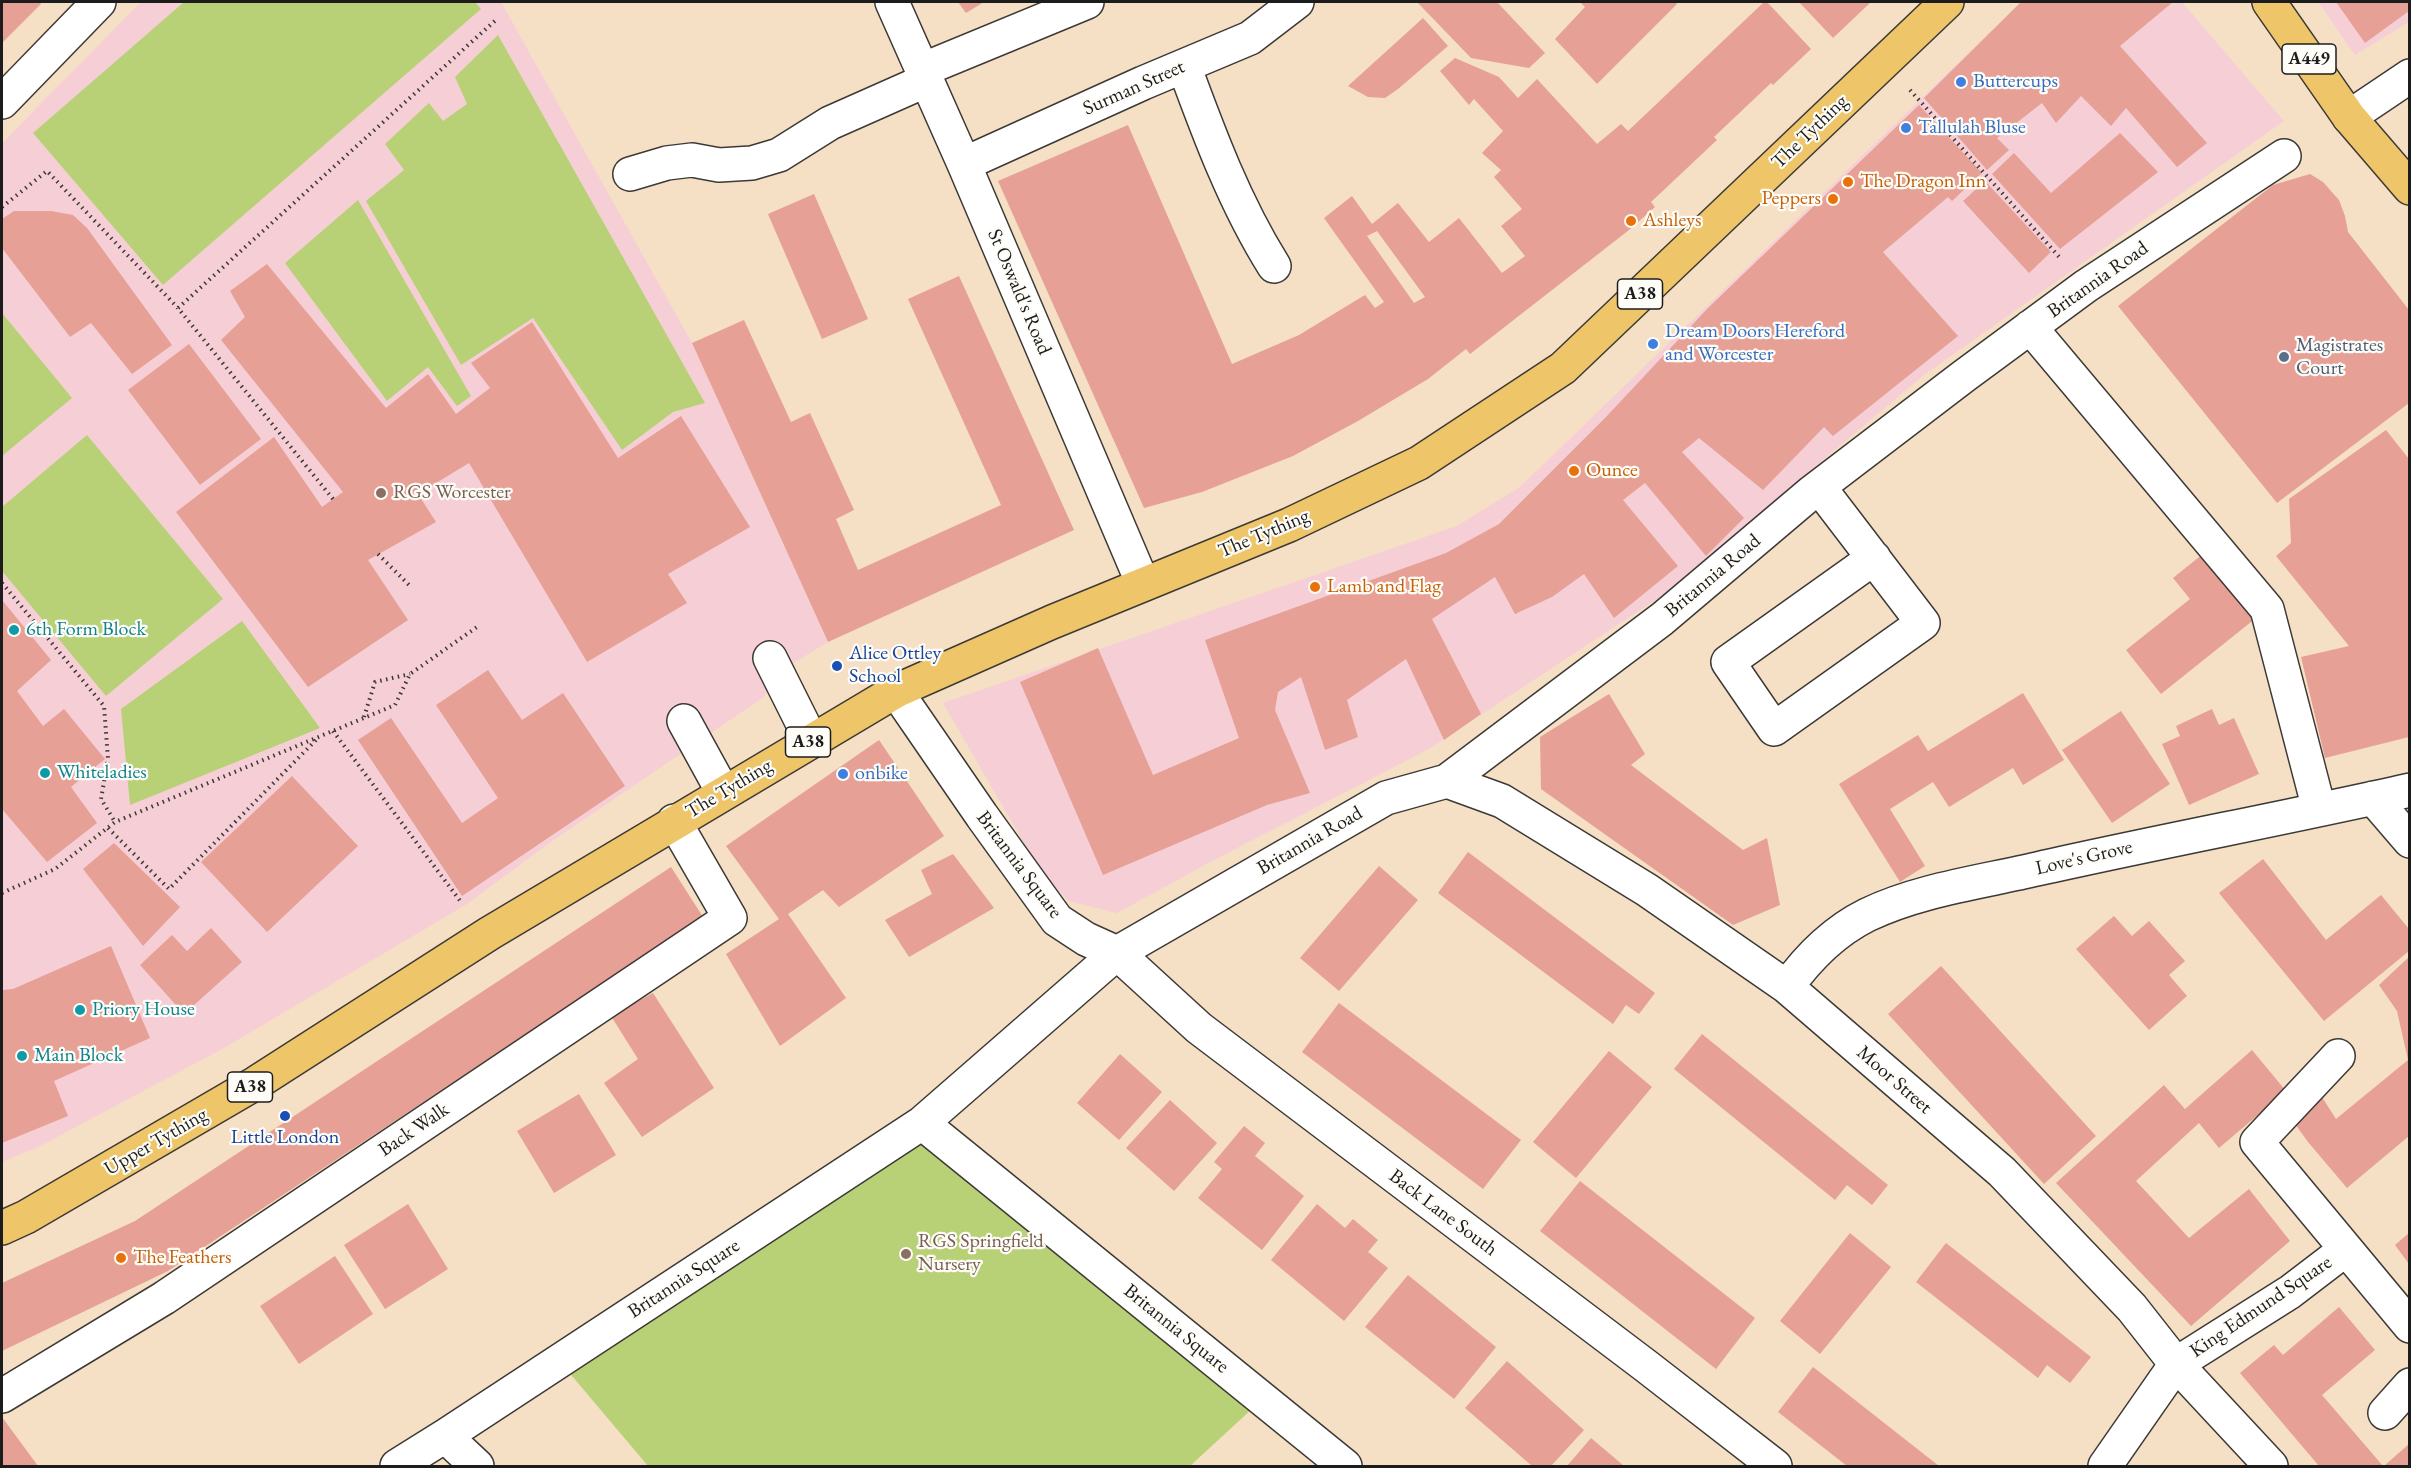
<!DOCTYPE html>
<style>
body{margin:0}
#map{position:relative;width:2411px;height:1468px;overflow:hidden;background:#f5dfc5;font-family:"EB Garamond",serif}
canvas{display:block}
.frame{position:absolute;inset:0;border:3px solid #1c1c1c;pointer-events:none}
</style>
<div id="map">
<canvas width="2411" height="1468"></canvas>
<div class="frame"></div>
</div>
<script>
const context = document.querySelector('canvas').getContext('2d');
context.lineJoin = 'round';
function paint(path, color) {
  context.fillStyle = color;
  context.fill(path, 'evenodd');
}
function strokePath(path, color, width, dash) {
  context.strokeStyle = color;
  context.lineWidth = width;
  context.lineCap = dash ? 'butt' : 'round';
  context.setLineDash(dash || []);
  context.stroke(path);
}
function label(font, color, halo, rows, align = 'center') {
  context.font = font + ' "EB Garamond",serif';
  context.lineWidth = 4.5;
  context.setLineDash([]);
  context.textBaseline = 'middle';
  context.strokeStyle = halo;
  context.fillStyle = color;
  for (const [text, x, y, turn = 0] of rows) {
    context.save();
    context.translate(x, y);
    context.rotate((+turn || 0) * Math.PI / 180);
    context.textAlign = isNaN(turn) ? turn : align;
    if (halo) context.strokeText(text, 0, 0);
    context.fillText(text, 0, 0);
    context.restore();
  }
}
paint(new Path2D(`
 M141,2H501L692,343L828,642L779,672L764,697L548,844L467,904L224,1048L42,1145L2,1162V143Z
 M2021,2H2182L2284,121L1924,375L1663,595L1429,749L1214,860L1117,913L1068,901L1039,869L943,703L1457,526L1520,487Z
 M2318,2H2409V22L2355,55Z`), '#f6cfd6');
paint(new Path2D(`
 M184,2H475L481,9L163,285L33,133Z
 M498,35L705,403L673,412L622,450L533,318L461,365L366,201L404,170L385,144L429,103L443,121L467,104L455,77Z
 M358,200L471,396L457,406L428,367L387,401L285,263Z
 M2,313L72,398L2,456Z
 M87,435L223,599L106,696L2,571V507Z
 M242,621L320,728L130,805L121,709Z
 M925,1139L1253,1408L1190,1466H648L567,1370Z`), '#b8d177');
paint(new Path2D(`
 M2,2H39L41,4L2,43Z
 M958,2H984L966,13Z
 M1417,2H1497L1545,53L1529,68L1471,58Z
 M1580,2H1675L1677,4L1597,84L1555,39L1585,7Z
 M1764,2H1767L1811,49L1773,85L1771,83L1714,137L1717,140L1651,202L1655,207L1629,230L1470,354L1466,349L1428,379L1358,421L1293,456L1202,492L1144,508L998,181L1128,125L1232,364L1299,335L1365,295L1375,308L1384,302L1324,218L1352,196L1372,224L1398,203L1429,242L1459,218L1502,273L1525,256L1501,226L1522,209L1494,177L1501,170L1482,153L1503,131L1474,99L1469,105L1440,71L1455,58L1499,77L1518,98L1537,79L1597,144L1621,124L1628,131ZM1377,231L1425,297L1414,303L1367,236Z
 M1799,2H1871L1833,38Z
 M2021,2H2173L2120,46L2207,143L2177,167L2126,108L2111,126L2081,96L2056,123L2042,103L1997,138L2009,150L1987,170L1924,98Z
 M2336,2H2409V11L2365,43Z
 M1423,18L1448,46L1398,89L1385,98L1368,97L1348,86Z
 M1919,105L1982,173L1952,201L1948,197L1883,252L1958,336L1833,436L1824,427L1763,490L1699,438L1682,452L1744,518L1706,556L1645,483L1623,500L1678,566L1614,618L1584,574L1552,597L1515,614L1495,577L1432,619L1481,714L1444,740L1406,659L1347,700L1358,737L1325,750L1301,677L1278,692L1275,710L1310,793L1267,805L1103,875L1020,682L1098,648L1153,775L1239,738L1205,640L1446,553L1499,524L1606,417L1708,308Z
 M2120,133L2158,172L2060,249L1992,174L2014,153L2051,193Z
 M2310,174L2323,182L2339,200L2345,216L2348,232L2409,310V403L2277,503L2118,306L2273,185Z
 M1985,181L2051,252L2029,273L1963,201Z
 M814,194L868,319L822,339L768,214Z
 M14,211H51L73,215L87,228L172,345L132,374L91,323L70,337L2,248V219Z
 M267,264L386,408L428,374L456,414L490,388L471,363L532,322L618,458L681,416L750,527L668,574L687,603L587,662L469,463L418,494L436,522L368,560L408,620L308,687L176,512L274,437L322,507L343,492L221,340L245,317L230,291Z
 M959,276L1074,530L828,642L692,343L744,320L791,422L810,413L854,510L836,519L858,570L1001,505L908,299Z
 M189,344L261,439L200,485L128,390Z
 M2386,430L2409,459V737L2325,758L2301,657L2349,646L2276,556L2291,543L2289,499Z
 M2204,553L2256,618L2161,694L2126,650L2190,599L2173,578Z
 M2,600L51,660L17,691L43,726L64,709L105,759L71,787L97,823L47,862L2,809Z
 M488,670L522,720L563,693L625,786L462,896L358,740L391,718L462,823L498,798L436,705Z
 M2023,693L2064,760L2023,785L2013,768L1949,807L1933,782L1890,809L1925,866L1900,882L1839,784L1918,735L1928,751Z
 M1609,694L1645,754L1631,765L1743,850L1767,838L1780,905L1733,925L1541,789L1540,737Z
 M2212,709L2219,725L2234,718L2259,774L2189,805L2162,744L2180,736L2176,726Z
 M2121,711L2170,784L2112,823L2062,750Z
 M879,740L944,836L839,907L823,890L788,914L846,998L780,1046L726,954L779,919L726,846Z
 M292,776L358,846L267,932L201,862Z
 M114,843L180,907L143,946L83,869Z
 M1468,852L1655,993L1639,1014L1626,1005L1613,1024L1438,893Z
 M953,854L994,908L909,957L885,920L932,894L921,870Z
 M2263,859L2326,940L2381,895L2409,929V951L2324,1021L2219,893Z
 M1379,866L1418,900L1339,991L1300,958Z
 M671,867L703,917L168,1271L2,1351V1283L135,1221Z
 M2114,916L2132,936L2149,921L2185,961L2169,975L2187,996L2149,1030L2076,949Z
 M211,928L242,962L184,1014L140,965L172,935L187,951Z
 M111,946L150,1038L54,1081L68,1116L2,1143V990L13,989Z
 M2409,957V1136L2347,1188L2308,1142L2290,1117L2320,1094L2336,1119L2408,1060L2397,1011L2379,985Z
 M1941,966L2096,1136L2044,1184L1888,1014Z
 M653,993L714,1088L642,1137L604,1083L638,1059L611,1016Z
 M1339,1003L1521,1140L1483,1189L1302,1052Z
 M1702,1034L1888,1185L1872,1205L1847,1185L1835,1200L1674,1069Z
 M2252,1050L2286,1091L2219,1148L2199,1123L2136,1181L2189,1238L2249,1189L2290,1241L2191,1326L2056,1183L2164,1085L2185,1109Z
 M1609,1051L1652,1087L1576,1178L1533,1142Z
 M1120,1054L1162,1092L1119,1140L1077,1103Z
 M579,1094L616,1155L554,1193L517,1131Z
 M1170,1100L1217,1143L1174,1191L1126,1148Z
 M1244,1126L1265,1143L1255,1156L1304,1196L1262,1250L1198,1198L1222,1169L1214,1162Z
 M1580,1181L1755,1318L1716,1369L1540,1231Z
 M408,1204L448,1269L385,1309L344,1245Z
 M1317,1204L1345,1228L1353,1219L1378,1240L1368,1252L1388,1268L1344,1321L1271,1260Z
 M1850,1233L1891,1267L1820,1354L1780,1321Z
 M2409,1233V1264L2395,1245Z
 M1946,1243L2091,1357L2070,1383L2047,1365L2038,1378L1916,1282Z
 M335,1256L373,1314L299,1364L260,1306Z
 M1408,1275L1496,1347L1454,1399L1365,1327Z
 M2339,1307L2375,1350L2322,1395L2383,1466H2319L2240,1373L2274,1345L2283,1355Z
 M1507,1361L1584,1430L1551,1466H1532L1465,1408Z
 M1813,1367L1939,1466H1847L1778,1412Z
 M2,1417L38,1466H2Z
 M1591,1438L1624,1466H1567Z
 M2409,1444V1466H2384Z`), '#e6a096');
const minor = new Path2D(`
 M892,2L964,164L1143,584
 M1184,66C1209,134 1235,204 1274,266
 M922,70L1087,2
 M2,102L99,2
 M2349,117L2410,76
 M964,164L1143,83L1250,38L1297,2
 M630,174L667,163L692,160L719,165L752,163L779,155L830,123L927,80
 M2030,327L2267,609L2319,809
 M1819,487L1923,623L1774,729L1728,662L1874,558
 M770,658L811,740
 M896,691L982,816L1057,920L1086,939L1117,953L1199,1028L1646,1366L1775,1466
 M684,721L723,792
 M1447,781L1502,801L1647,890L1787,987L2002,1172L2132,1308L2176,1364L2271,1466
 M2373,798L2410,841
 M1787,987C1807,959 1835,931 1867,915C1919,890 1981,882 2037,869C2161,841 2286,818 2410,790
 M2338,1056L2257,1142L2410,1326
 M922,1123L1117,953L1386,798L1447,781L1662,619L1812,492L1964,376L2086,286L2284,156
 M2,1396L164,1298L730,918L674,821
 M2385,1413L2410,1385
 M397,1466L445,1436
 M477,1466L445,1436L922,1123L1345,1466
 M2105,1466L2176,1364L2290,1292L2345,1250`);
const major = new Path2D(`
 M2269,2L2349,117L2410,188
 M2,1228L26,1217L256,1083L490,933L896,691L1052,622L1289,525L1419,463L1563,368L1947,2`);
strokePath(minor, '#3d3935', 36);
strokePath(major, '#3d3935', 36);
strokePath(new Path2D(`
 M1910,90L2061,259
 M2,207L47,171L178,308
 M333,499L178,308L498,18
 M378,554L411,587
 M2,583L104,706L108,759L101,799L115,822
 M364,717L375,682L410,674
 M333,731L461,902
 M108,828L169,889L318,738
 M2,893L55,869L115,822L395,705L410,674L477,627`), '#3d3935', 4, [1.5, 4.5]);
strokePath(minor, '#fff', 33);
strokePath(major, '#eec569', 33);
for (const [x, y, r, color] of [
 [1961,82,6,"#3f7fe0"],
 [1906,128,6,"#3f7fe0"],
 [1848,182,6,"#e8710a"],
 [1833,199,6,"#e8710a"],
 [1631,221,6,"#e8710a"],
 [1653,344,6,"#3f7fe0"],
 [2284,357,6,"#5c6f8a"],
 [1574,471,6,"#e8710a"],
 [381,493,6,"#8d6e63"],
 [1315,587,6,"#e8710a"],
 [14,630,6,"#0f9aa8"],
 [837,666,6,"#1a4fb4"],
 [45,773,6,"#0f9aa8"],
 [843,774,6,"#3f7fe0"],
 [80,1010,6,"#0f9aa8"],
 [22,1056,6,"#0f9aa8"],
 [285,1116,6,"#1a4fb4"],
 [906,1254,6,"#8d6e63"],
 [121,1258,6,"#e8710a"]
]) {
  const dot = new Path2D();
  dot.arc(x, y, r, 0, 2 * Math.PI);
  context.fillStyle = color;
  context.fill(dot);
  strokePath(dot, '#fdfcf7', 2);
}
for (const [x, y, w] of [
 [2309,59,54],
 [1640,294,45],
 [808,742,45],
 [250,1087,45]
]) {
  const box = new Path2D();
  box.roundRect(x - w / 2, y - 15, w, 30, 4.5);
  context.fillStyle = '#fdfcf7';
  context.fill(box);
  strokePath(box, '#1c1c1c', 1.5);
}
label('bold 18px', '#1c1c1c', null, [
 ["A449",2309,59],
 ["A38",1640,294],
 ["A38",808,742],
 ["A38",250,1087]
]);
label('20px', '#366cbe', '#fdfcf7', [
 ["Buttercups",1973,82],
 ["Tallulah Bluse",1918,128],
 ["Dream Doors Hereford",1665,332],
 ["and Worcester",1665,355],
 ["onbike",855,774]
], 'left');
label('20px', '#1c1c1c', '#fdfcf7', [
 ["Surman Street",1134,88,-24],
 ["The Tything",1810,132,-44],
 ["Britannia Road",2098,280,-35],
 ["St Oswald's Road",1019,292,67],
 ["The Tything",1264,534,-23],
 ["Britannia Road",1713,576,-40],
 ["The Tything",729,789,-31],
 ["Britannia Road",1310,841,-30],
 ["Love's Grove",2084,858,-13],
 ["Britannia Square",1019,865,53],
 ["Moor Street",1894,1080,41],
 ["Back Walk",414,1130,-34],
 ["Upper Tything",156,1142,-30],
 ["Back Lane South",1443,1213,37],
 ["Britannia Square",684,1279,-33],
 ["King Edmund Square",2261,1307,-34],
 ["Britannia Square",1176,1329,39]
]);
label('20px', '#c56008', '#fdfcf7', [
 ["The Dragon Inn",1860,182],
 ["Peppers",1821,199,"right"],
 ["Ashleys",1643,221],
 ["Ounce",1586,471],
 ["Lamb and Flag",1327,587],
 ["The Feathers",133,1258]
], 'left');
label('20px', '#4e5e75', '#fdfcf7', [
 ["Magistrates",2296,346],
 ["Court",2296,369]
], 'left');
label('20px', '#785e54', '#fdfcf7', [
 ["RGS Worcester",393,493],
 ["RGS Springfield",918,1242],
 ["Nursery",918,1265]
], 'left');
label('20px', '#0d838f', '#fdfcf7', [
 ["6th Form Block",26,630],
 ["Whiteladies",57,773],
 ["Priory House",92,1010],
 ["Main Block",34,1056]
], 'left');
label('20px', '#164399', '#fdfcf7', [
 ["Alice Ottley",849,654],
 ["School",849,677],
 ["Little London",285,1138,"center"]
], 'left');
</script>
